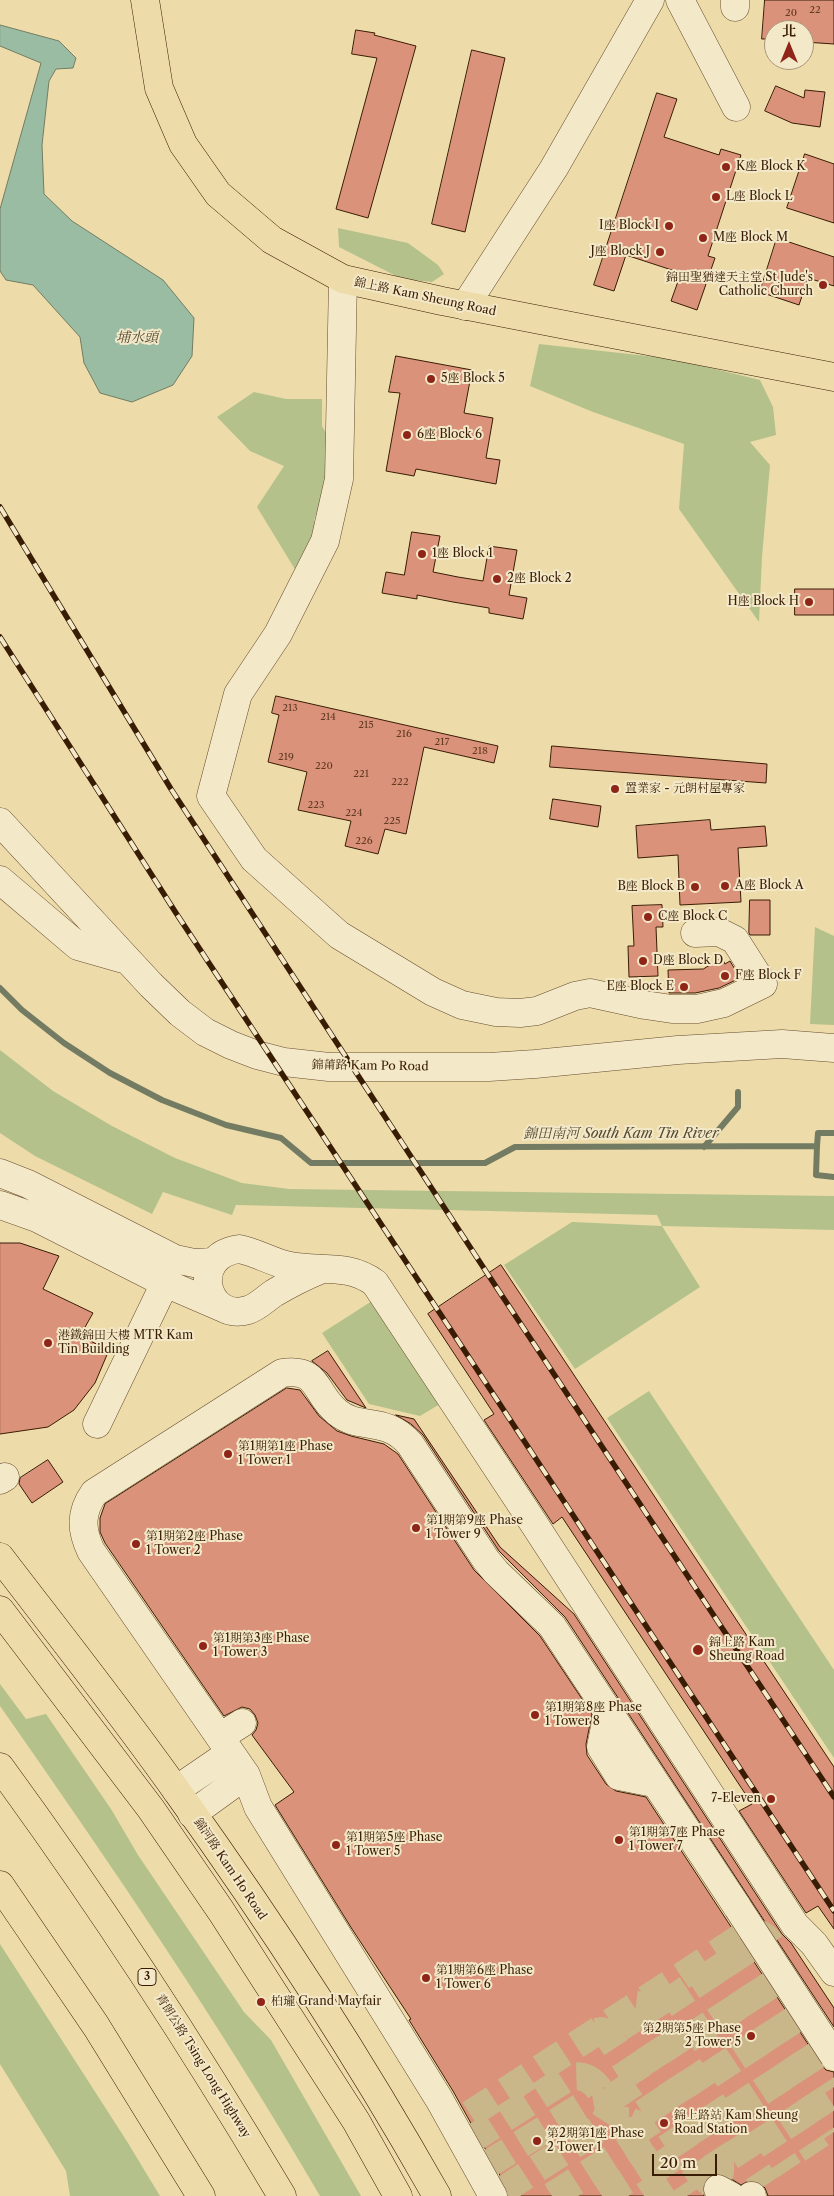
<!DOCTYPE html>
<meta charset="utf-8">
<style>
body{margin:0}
#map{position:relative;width:834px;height:2196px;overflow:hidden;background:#eddcaa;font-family:"Libre Caslon Text","Noto Serif TC",serif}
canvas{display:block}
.north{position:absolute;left:764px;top:20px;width:50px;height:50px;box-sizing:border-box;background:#f3e8c8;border:1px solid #a9967a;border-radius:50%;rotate:0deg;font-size:14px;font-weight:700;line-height:20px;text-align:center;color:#391c04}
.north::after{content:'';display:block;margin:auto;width:18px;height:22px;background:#8f2418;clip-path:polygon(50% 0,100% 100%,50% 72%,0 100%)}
.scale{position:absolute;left:652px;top:2154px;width:65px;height:22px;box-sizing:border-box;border:2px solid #391c04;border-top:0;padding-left:6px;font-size:15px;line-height:18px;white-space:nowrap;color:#391c04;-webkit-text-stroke:4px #f3e8c8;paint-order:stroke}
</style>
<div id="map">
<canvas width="834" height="2196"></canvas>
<div class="north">北</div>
<div class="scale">20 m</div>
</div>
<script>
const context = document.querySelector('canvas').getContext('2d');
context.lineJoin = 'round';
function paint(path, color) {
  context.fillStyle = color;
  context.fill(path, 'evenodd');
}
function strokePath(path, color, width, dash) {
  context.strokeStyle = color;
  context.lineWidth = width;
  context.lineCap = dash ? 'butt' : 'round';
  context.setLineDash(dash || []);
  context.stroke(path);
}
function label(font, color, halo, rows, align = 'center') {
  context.font = font + ' "Libre Caslon Text","Noto Serif TC",serif';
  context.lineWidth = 4;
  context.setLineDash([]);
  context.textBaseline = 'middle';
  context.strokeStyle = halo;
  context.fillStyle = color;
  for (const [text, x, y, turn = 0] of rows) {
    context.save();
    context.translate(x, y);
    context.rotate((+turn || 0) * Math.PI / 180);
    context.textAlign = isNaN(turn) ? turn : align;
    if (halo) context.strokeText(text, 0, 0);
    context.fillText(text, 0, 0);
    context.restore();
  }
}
paint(new Path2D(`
 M338,228L408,243L438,265L444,274L432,282L402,279L339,247Z
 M539,344L674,359L760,380L773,407L776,435L750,442L770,465L762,557L759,622L679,509L684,444L593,412L530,386Z
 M254,392L286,399H322V426L332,444L324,492L314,520L328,561L299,576L257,507L284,466L250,451L217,417Z
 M815,927L834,936V1025L810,1024Z
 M0,1050L53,1091L112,1126L175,1158L242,1183L289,1189L834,1196V1230L662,1226L700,1287L575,1369L504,1265L572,1222L662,1226L657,1215L236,1205L232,1215L163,1192L152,1214L35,1156L0,1133Z
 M372,1301L440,1404L420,1416L369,1404L322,1333Z
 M649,1391L834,1670V1758L607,1418Z
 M0,1684L26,1719L46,1714L111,1809L138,1855L244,2012L271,2040L361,2196H320C222,2027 112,1866 0,1706Z
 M0,1944L128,2143L160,2196H70L66,2171L0,2064Z`), '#b4c18b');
const water = new Path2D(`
 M0,25L59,41L76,58L73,68L56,69L49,81L42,145L44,194L72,221L163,280L194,318L192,356L173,385L132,402L100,393L84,363L80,337L33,285L6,280L0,271V209L41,63L0,46Z`);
paint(water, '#9abca3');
strokePath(water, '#737c63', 1);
strokePath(new Path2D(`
 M0,988L22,1010L64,1043L110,1073L162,1100L226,1125L281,1138L311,1163H485L515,1147L817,1146L818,1133H834
 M817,1146L816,1175L834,1177
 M704,1147L738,1107V1092`), '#737c63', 6);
const building = new Path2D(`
 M765,0H834V44L804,42V30H774V39H762Z
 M356,30L375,33L374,35L416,46L368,218L336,209L377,58L352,54Z
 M472,50L505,58L465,232L432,224Z
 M776,86L804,98L805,90L825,92L820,127L792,123L765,111Z
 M657,93L677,99L664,137L719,155L721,149L741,155L708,256L715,258L697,310L671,301L681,273L626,255L614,291L594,285Z
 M805,154L834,164V223L787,208Z
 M777,238L834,257V286L808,278L799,305L760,292Z
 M396,356L472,370L464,413L493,418L486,458L500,460L496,484L416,469L414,476L386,471L400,393L389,392Z
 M412,532L440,536L433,572L458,577L483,581L489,546L517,550L509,595L527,598L523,619L489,613V608L453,602L417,595V599L382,593L386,572L404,575Z
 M795,589H834V615H795Z
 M276,696L498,746L494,763L424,747L406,834L385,829L378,854L345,846L351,821L298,810L307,772L268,762L279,715L272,713Z
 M552,746L767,764L766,783L550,767Z
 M553,799L601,806L598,827L550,819Z
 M710,820L711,830L765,826L767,846L738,848L741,902L680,905L678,855L638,858L636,826Z
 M750,900H770V935H750L749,933Z
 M662,905L663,927H656L658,976L629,977L628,946H634L632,906Z
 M722,958L725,964L730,961L740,978L719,988L695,993H669L668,970L703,969Z
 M0,1243H20L59,1256L43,1289L93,1313L80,1336L109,1350L95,1383L74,1410L48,1427L0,1434Z
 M501,1265L834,1767V1929L818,1906L806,1913L739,1811L752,1804L562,1517L553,1524L484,1420L494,1414L428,1314Z
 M328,1351L366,1408L347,1400L327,1373L312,1361Z
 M287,1388L300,1390L319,1416L337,1431L351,1436L384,1444L398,1454L474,1570L540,1636L592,1714L586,1744L587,1755L606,1784L616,1791L646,1797L821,2064L826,2070L834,2072V2196H768L765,2188L759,2182L751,2180L741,2185L725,2175L718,2173L710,2176L705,2181L702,2189L704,2196H509L507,2188L453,2091L409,2020L411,2019L352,1929L275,1805L294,1792L252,1735L256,1730L258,1723L255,1715L250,1709L242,1707L224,1716L105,1543L100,1532V1518L105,1504Z
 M396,1415L414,1419L500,1547L574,1614L782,1934L791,1943L834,2008V2027L565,1617L499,1551L423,1435L411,1424Z
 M48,1460L63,1482L32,1503L19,1484L20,1478Z`);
paint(building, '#db927b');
strokePath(building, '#391c04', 1);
strokePath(new Path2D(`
 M737,1940L834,2087
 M717,1953L834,2132
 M696,1967L817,2153
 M668,1985L789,2170
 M636,2005L645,2006L653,2013L766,2185
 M617,2018H625L635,2025L717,2152C722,2165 721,2175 715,2187
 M596,2032L602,2031L607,2034L700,2174L718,2189
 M615,2079L632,2104L640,2126L687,2196
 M469,2141L567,2078C593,2070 600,2092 613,2110
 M475,2150C467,2138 455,2126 469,2115L746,1934C758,1931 764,1934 771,1944
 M485,2166L584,2105L600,2102L629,2121L640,2126
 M502,2191L603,2126L619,2121H629
 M552,2196L647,2136
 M602,2196L662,2158
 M644,2196L674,2177`), '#c9b689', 28, [28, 14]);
const minor = new Path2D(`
 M680,0L736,107
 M735,7V0
 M343,279L339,479L325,541L278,634L238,694L211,796L254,859L339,935L433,992L462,1005L496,1012L520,1013L537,1011L575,996L590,993L645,1005L672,1009H697L724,1003L763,984L735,940L719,932L695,933
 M465,306L554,168L650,0
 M0,822L151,985L180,1013L205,1032L231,1045L257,1055L284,1062L329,1067H489L535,1064L678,1050L782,1044L834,1048
 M0,880L78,946L127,960
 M0,1173L28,1184L175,1259L194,1263L213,1262
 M0,1205L37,1218L165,1283L223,1308
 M322,1269C305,1276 289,1284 274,1293C265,1299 258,1307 248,1310C206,1323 188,1256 239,1249C255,1252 270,1261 286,1265C319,1273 347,1262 375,1283L525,1510L795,1925L814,1944L834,1972
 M97,1424L165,1283
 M0,1480L5,1477
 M608,1712L601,1747L619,1776L654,1783
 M220,1737L242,1723
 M176,1790L230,1753
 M192,1814L246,1775
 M718,2189L731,2196
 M493,2196L439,2099L258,1807L246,1775L91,1551C81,1530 80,1513 94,1493L282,1373C320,1367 314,1394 337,1412C359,1431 385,1415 410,1444L486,1560L496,1572L552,1626L738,1908
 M751,2196H752`);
const major = new Path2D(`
 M145,0L159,88L183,144L218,194L272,240L343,279L442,301L834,377
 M0,1557C59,1634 120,1711 176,1790C270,1921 358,2056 437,2196
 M0,1610L151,1809L221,1911L356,2121L398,2196`);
const highway = new Path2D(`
 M0,1767C101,1905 194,2048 282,2196
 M0,1885L96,2026L201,2196`);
strokePath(minor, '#664c2e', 29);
strokePath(major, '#391c04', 29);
strokePath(highway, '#391c04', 29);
strokePath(minor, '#f3e8c8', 28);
strokePath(major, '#eddcaa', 28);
strokePath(highway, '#eddcaa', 28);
const rail = new Path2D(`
 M0,507L171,789L487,1273L834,1797
 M0,637L176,913L834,1911`);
strokePath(rail, '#391c04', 5.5);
strokePath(rail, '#f3e8c8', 4, [11]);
const minorBridge = new Path2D(`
 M738,1908L834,2056`);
strokePath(minorBridge, '#664c2e', 29, []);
strokePath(minorBridge, '#f3e8c8', 28);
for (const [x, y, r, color] of [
 [726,167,5,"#8f2418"],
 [716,197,5,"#8f2418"],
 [669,226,5,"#8f2418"],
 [703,238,5,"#8f2418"],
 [660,252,5,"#8f2418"],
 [823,285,5,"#8f2418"],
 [431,379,5,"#8f2418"],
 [407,435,5,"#8f2418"],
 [422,554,5,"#8f2418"],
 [497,579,5,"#8f2418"],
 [809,602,5,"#8f2418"],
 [615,789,5,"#8f2418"],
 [725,886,5,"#8f2418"],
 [695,887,5,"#8f2418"],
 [648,917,5,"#8f2418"],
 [643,961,5,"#8f2418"],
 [725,976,5,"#8f2418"],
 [684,987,5,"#8f2418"],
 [48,1343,5,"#8f2418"],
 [228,1454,5,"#8f2418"],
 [416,1528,5,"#8f2418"],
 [136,1544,5,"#8f2418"],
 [203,1646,5,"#8f2418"],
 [698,1650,6,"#8f2418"],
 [535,1715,5,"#8f2418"],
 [771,1799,5,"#8f2418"],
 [619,1840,5,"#8f2418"],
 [336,1845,5,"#8f2418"],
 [426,1978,5,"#8f2418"],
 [261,2002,5,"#8f2418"],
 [751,2036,5,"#8f2418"],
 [664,2123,5,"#8f2418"],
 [537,2141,5,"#8f2418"]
]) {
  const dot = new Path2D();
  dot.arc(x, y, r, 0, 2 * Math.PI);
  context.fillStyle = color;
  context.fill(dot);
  strokePath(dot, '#f3e8c8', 2);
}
label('10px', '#623a22', null, [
 ["22",815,10],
 ["20",791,13],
 ["213",290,708],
 ["214",328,717],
 ["215",366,725],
 ["216",404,734],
 ["217",442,742],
 ["218",480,751],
 ["219",286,757],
 ["220",324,766],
 ["221",361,774],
 ["222",400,782],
 ["223",316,805],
 ["224",354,813],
 ["225",392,821],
 ["226",364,841]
]);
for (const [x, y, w] of [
 [147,1977,18]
]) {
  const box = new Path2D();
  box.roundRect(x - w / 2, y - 8.5, w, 17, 4);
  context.fillStyle = '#f3e8c8';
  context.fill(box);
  strokePath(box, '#391c04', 1);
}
label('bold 11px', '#391c04', null, [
 ["3",147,1977]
]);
label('12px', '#391c04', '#f3e8c8', [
 ["K座 Block K",736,167],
 ["L座 Block L",726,197],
 ["I座 Block I",659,226,"right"],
 ["M座 Block M",713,238],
 ["J座 Block J",650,252,"right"],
 ["錦田聖猶達天主堂 St Jude's",813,278,"right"],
 ["Catholic Church",813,292,"right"],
 ["5座 Block 5",441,379],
 ["6座 Block 6",417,435],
 ["1座 Block 1",432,554],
 ["2座 Block 2",507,579],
 ["H座 Block H",799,602,"right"],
 ["置業家 - 元朗村屋專家",625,789],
 ["A座 Block A",735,886],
 ["B座 Block B",685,887,"right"],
 ["C座 Block C",658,917],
 ["D座 Block D",653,961],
 ["F座 Block F",735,976],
 ["E座 Block E",674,987,"right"],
 ["港鐵錦田大樓 MTR Kam",58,1336],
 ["Tin Building",58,1350],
 ["第1期第1座 Phase",238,1447],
 ["1 Tower 1",238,1461],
 ["第1期第9座 Phase",426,1521],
 ["1 Tower 9",426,1535],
 ["第1期第2座 Phase",146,1537],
 ["1 Tower 2",146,1551],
 ["第1期第3座 Phase",213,1639],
 ["1 Tower 3",213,1653],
 ["錦上路 Kam",709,1643],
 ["Sheung Road",709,1657],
 ["第1期第8座 Phase",545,1708],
 ["1 Tower 8",545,1722],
 ["7-Eleven",761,1799,"right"],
 ["第1期第7座 Phase",629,1833],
 ["1 Tower 7",629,1847],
 ["第1期第5座 Phase",346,1838],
 ["1 Tower 5",346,1852],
 ["第1期第6座 Phase",436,1971],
 ["1 Tower 6",436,1985],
 ["柏瓏 Grand Mayfair",271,2002],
 ["第2期第5座 Phase",741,2029,"right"],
 ["2 Tower 5",741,2043,"right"],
 ["錦上路站 Kam Sheung",674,2116],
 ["Road Station",674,2130],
 ["第2期第1座 Phase",547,2134],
 ["2 Tower 1",547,2148]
], 'left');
label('12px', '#391c04', '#f3e8c8', [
 ["錦上路 Kam Sheung Road",425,297,12],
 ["錦莆路 Kam Po Road",370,1066,1],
 ["錦河路 Kam Ho Road",230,1869,56],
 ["青朗公路 Tsing Long Highway",203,2066,58]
]);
label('italic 14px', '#564c34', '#f3e8c8', [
 ["埔水頭",137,338],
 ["錦田南河 South Kam Tin River",621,1134]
]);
</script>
